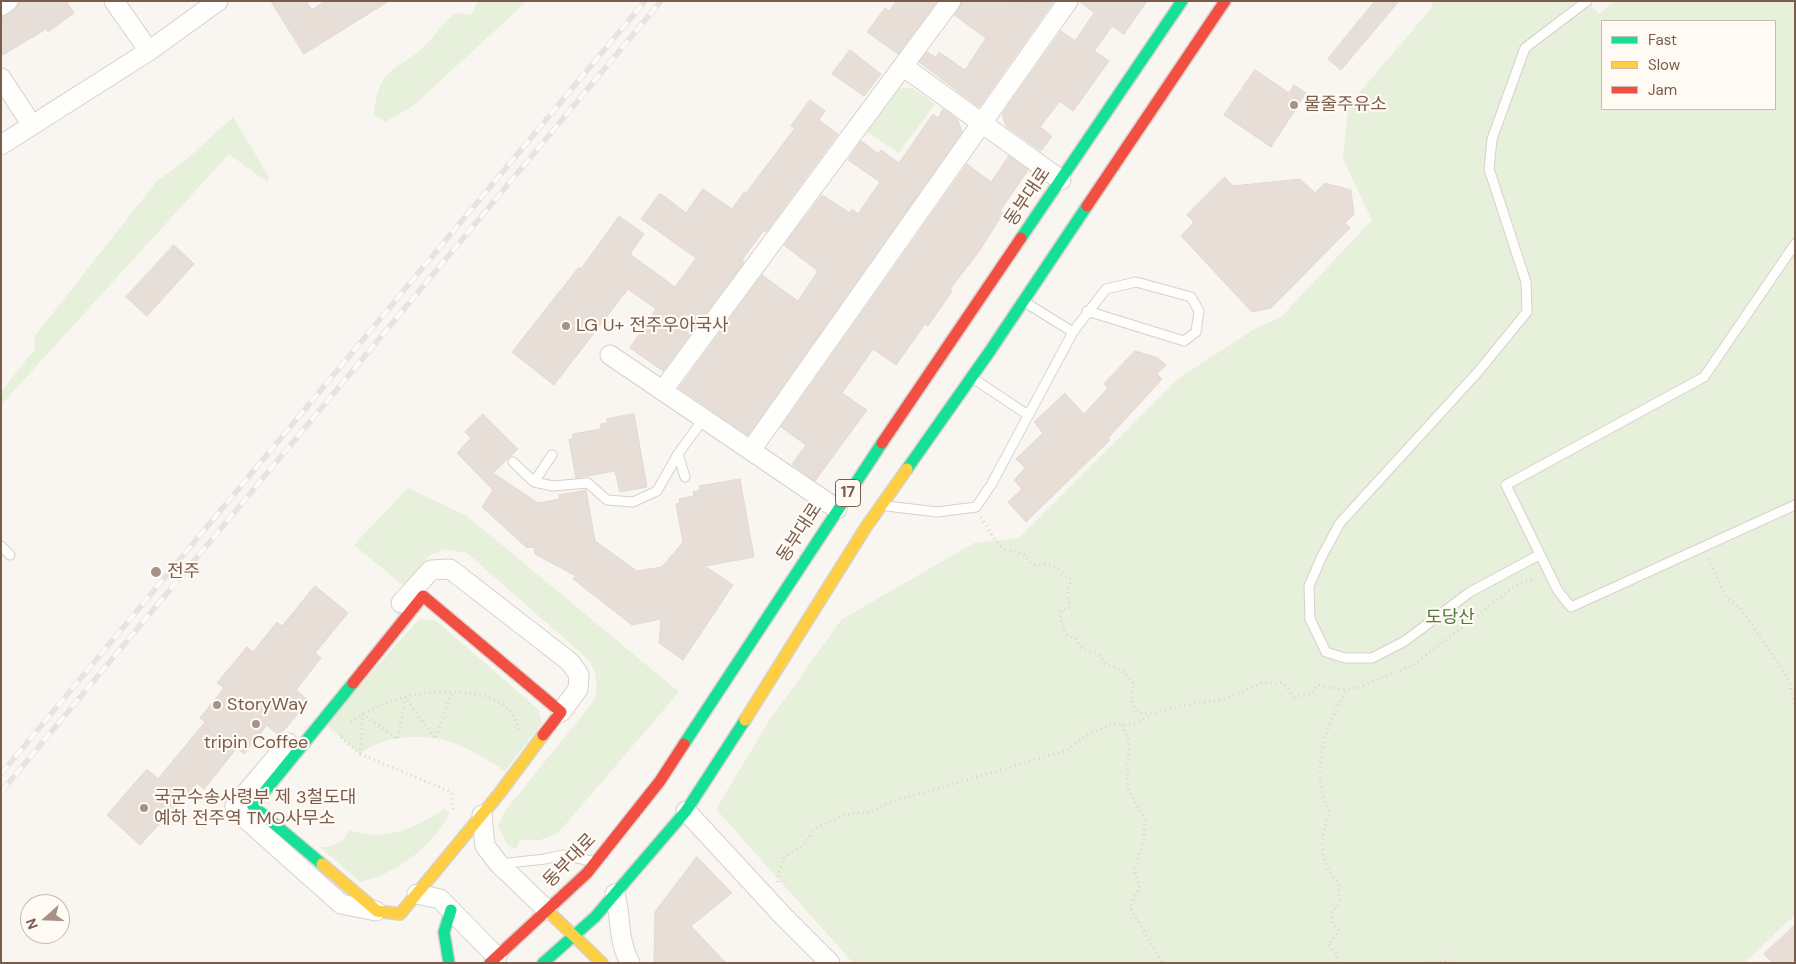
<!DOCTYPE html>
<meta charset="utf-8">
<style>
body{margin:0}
#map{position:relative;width:1796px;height:964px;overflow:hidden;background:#f9f5f0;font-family:"DM Sans",sans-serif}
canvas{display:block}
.frame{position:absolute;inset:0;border:2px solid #7a5c4d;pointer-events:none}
.legend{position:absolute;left:1601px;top:20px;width:175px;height:90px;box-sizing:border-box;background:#fffaf3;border:1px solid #cabbb1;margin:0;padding:6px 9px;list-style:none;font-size:15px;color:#7a5c4d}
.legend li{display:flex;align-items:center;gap:10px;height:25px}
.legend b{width:25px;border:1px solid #cabbb1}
.north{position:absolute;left:20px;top:894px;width:50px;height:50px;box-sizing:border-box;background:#fffaf3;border:1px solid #cabbb1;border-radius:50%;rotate:250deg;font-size:14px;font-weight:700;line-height:20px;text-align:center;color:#7a5c4d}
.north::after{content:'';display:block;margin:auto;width:18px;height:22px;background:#a69286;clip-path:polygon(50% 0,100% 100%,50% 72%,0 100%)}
</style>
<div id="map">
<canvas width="1796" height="964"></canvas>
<div class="frame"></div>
<ul class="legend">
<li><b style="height:6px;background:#16e098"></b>Fast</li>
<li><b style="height:6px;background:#ffcf43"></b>Slow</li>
<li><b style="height:6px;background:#f24e42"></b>Jam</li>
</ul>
<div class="north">N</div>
</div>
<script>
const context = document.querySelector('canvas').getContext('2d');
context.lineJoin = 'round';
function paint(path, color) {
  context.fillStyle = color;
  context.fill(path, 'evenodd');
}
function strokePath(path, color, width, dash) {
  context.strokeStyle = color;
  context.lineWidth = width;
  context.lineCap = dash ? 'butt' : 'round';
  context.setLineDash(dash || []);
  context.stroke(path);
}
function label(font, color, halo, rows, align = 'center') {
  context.font = font + ' "DM Sans","Noto Sans KR",sans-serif';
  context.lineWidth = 4.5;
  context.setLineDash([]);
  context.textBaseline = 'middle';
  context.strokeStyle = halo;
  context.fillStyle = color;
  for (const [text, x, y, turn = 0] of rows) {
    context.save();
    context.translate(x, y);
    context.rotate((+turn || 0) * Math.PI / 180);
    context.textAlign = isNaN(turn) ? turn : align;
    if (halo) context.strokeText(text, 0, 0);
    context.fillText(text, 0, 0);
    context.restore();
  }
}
paint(new Path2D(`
 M478,1H527L413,106L385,122L374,114C380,60 400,74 429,41C439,31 444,22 456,13L471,15Z
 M1433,1H1588L1599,14L1614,1H1795V915L1744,963H853L716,809L769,721L841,620L974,543L1019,538L1179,378L1256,328L1280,318L1372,220L1343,159L1348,106L1430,10ZM1602,21H1775V109H1602Z
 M896,88H913L935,104L899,153L866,131Z
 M233,117L269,177L267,182L229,154L1,405V392L35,349L34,337L157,181L185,161Z
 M408,488L467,516L679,692L558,833L540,840H520L516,849L507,844L498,826L505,811L593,702C599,686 597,676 590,661L467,553L445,549L430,555L404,586L354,545Z
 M419,619L435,620L538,709L542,723L505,771C489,761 471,749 453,743C425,733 383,735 360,754L326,724Z
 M444,809L450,812C434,846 396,874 360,882L320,847C333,848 344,841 350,830C384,843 415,828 444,809Z`), '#e7f0db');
const building = new Path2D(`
 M19,1H66L74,13L48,32L46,29L1,56V17L15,10Z
 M271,1H306L312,10L325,1H389L304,54Z
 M897,1H937L898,54L867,32L885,8L889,11Z
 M962,1L1053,2L979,107L919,62L927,52L936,57L939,52L965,70L986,38L954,15Z
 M1079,1H1147L1124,34L1112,26L1094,51L1109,61L1073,111L1060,101L1040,127L1052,136L1041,151L1006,126L1002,114L1061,31L1075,41L1094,13Z
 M1375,1H1399L1341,70L1328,59Z
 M850,50L881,74L864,96L832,74Z
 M1255,70L1289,93L1294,85L1306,93L1271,147L1224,115Z
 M810,100L825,111L819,120L838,134L766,232L764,230L742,260L744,262L663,371L630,348L656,309L628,289L554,385L512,352L579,267L581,269L619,216L644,234L630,254L675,287L696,258L641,219L660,193L686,213L703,189L732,209L744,192L746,193L795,128L791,126Z
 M943,109L958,120L962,132L748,435L679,388L762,275L798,301L818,271L784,245L822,195L850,213L852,209L858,214L880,182L848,160L861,141L879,154L881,150L899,163L933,114L938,118Z
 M1009,156L1028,170L1000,211L1003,213L980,250L950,289L952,291L928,326L925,324L896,365L873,349L842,393L867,410L815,481L792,464L806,445L781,427L967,164L991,182Z
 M1225,177L1233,186L1300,179L1315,193L1325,183L1351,190L1354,214L1345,223L1350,228L1271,308L1252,312L1181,236L1194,222L1187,215Z
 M174,245L194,264L147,316L126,297Z
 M1135,351L1158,358L1166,365L1157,374L1162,379L1108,438L1110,440L1026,522L1008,502L1022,489L1014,480L1025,468L1016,459L1043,433L1034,422L1065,393L1084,414L1108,388L1104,384Z
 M483,414L518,449L493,473L538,503L560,499L559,495L586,490L595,541L637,571L662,567L683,542L676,504L680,503L679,499L694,496L693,492L700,490L699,486L740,479L754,557L705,566L733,585L683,660L659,643L661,619L632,625L573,579L576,576L535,554L534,547L527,548L482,507L493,490L457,453L471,438L465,432Z
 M634,414L647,487L620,492L615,471L576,478L569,439H573V434L601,429V424L607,423V419Z
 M315,586L348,613L315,653L321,658L296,690L309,701L279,736L267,725L244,754L237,748L204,789L197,783L140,845L107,815L147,769L158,779L205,722L200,718L224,688L217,683L247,647L253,652L277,622L282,626Z
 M697,857L732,893L691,926L726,963H654L655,912Z
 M1795,925V963H1773L1764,954Z`);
paint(building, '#e6ded7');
strokePath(building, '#e2d8d2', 1);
const lane = new Path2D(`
 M1795,244L1704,377L1506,485L1558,591L1571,607L1795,505
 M1026,303L1073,332
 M974,379L1028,415
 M678,454L685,477
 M513,462L534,482L553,486L588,483L607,500L633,502L657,491L678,454L704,418
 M534,482L552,455
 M887,506L937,512L976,507L991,485L1073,332L1106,289L1136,282L1191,297L1199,311L1196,332L1184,341L1087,311
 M1,546L10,555
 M1539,555L1470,592L1405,641L1372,658H1345L1326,652L1310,619L1309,586L1322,556L1340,523L1477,373L1527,312L1526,282L1489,169L1492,139L1525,48L1587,1
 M500,864L545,859L563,855L591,861`);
const street = new Path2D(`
 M114,1L149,51
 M1,6L8,1
 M904,67L1061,180
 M1,78L32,125
 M1,145L149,51L218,1
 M610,355L837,509
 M663,390L951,1
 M751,450L1068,1
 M401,603L431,570L450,569L570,662L579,675L578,689L561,712
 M288,743L235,806L239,813L341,904L376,911
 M686,811L784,917L830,963
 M482,815L485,846L499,864L547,910
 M417,894L440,899L497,957
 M615,894C622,921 617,938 630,963`);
const fast = new Path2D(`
 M1021,238L1182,1
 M907,469L990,351L1087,206
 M684,744L882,443
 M322,864L253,806L353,683
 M449,963L444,932L451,910
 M543,963L595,917L686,811L745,720`);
const slow = new Path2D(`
 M745,720L866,527L907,469
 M322,864L377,911L400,914L499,794L543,735
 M547,910L602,963`);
const jam = new Path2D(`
 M1087,206L1225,1
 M882,443L1021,238
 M423,596L561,712L543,735
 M353,683L423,596
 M490,963L587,873L660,781L684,744`);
strokePath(lane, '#d7d1cb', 11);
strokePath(street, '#d7d1cb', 21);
strokePath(fast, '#d9d2cb', 14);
strokePath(slow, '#d9d2cb', 14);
strokePath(jam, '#d9d2cb', 14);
strokePath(new Path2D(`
 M981,517L995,540L1005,549L1024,554C1034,573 1042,560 1055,567C1061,570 1064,576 1071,579L1068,591L1070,607L1062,609L1060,617L1066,634L1077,639C1081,649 1086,652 1097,653L1107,665L1116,667L1124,672L1134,685C1130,696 1130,705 1139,713H1153L1195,703L1216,701L1238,694L1261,683H1283L1294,697L1311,694L1318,685L1338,689L1357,688L1413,665L1518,584L1532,580L1539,583
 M1709,559L1726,597L1742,610L1788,678L1795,707
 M351,722C367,711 385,702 404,697C438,688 514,685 519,732
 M1122,725L1129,742L1127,778L1129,791L1145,819L1144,840L1134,871L1140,886L1130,907L1162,963
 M341,734L339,736L360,754L363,714L398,739L405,697L435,739L452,692
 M360,754L451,792L454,813
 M778,882V875L785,856L803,846L815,829L841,816L857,812L865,814L888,803L1068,750L1083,737L1114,723C1130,728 1139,723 1152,714
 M1339,963L1335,952L1328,944L1339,931L1332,923V912L1339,904V884C1319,863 1319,838 1330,812C1308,774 1326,725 1346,690
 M1425,963L1452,960L1453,963`), '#dcd5d0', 3, [1, 4]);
strokePath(lane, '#fefefd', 9);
strokePath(street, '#fefefd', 19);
strokePath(fast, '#16e098', 11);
strokePath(slow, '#ffcf43', 11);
strokePath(jam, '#f24e42', 11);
const rail = new Path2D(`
 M1,774L645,1
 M1,792L661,1`);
strokePath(rail, '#e6e3e7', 5.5);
strokePath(rail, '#fffaf3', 4, [11]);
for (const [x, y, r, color] of [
 [1294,105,5,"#a69286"],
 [566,326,5,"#a69286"],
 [156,572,6,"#a69286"],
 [217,705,5,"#a69286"],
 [256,724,5,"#a69286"],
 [144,808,5,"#a69286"]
]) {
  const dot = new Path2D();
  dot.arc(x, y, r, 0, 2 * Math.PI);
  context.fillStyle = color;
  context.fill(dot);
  strokePath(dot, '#fffaf3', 2);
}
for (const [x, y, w] of [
 [848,493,25]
]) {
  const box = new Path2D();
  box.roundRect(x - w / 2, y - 13.5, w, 27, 4);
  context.fillStyle = '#fffaf3';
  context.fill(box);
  strokePath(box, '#7a5c4d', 1);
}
label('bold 16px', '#7a5c4d', null, [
 ["17",848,493]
]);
label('18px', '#7a5c4d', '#fffaf3', [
 ["물줄주유소",1304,105],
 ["LG U+ 전주우아국사",576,326],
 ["전주",167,572],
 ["StoryWay",227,705],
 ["tripin Coffee",256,743,"center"],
 ["국군수송사령부 제 3철도대",154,798],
 ["예하 전주역 TMO사무소",154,819]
], 'left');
label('18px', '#7a5c4d', '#fffaf3', [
 ["동부대로",1028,197,-56],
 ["동부대로",800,533,-57],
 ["동부대로",570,861,-46]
]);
label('18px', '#537a41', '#fffaf3', [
 ["도당산",1450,618]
]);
</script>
